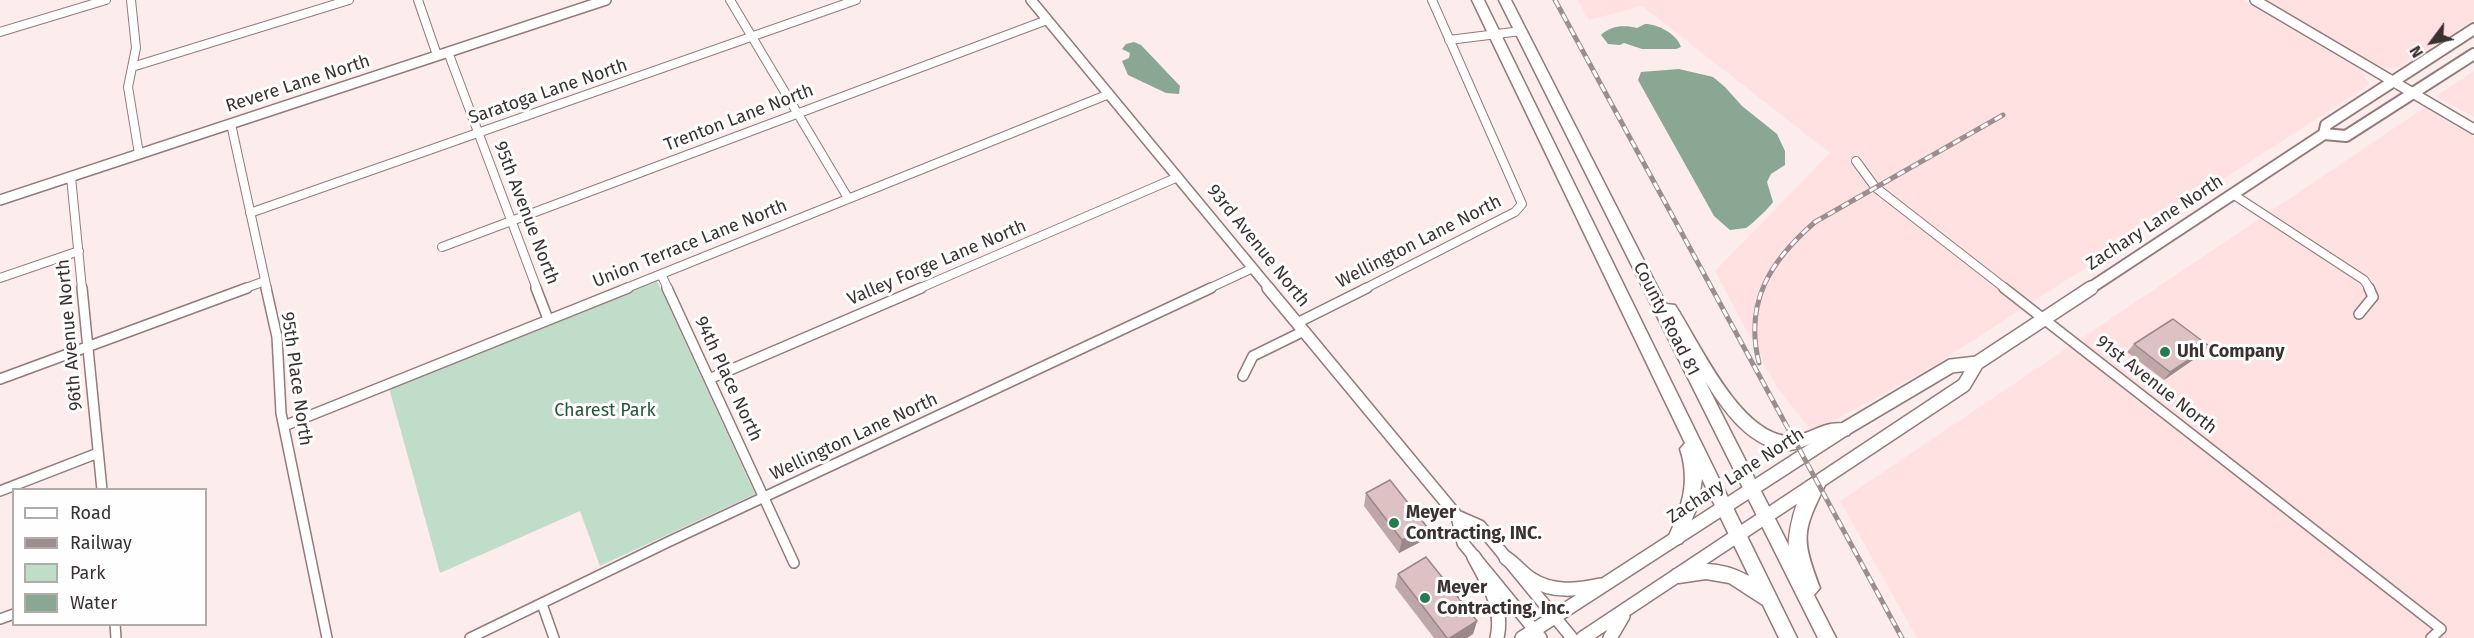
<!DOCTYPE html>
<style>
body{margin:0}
#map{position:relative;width:2474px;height:638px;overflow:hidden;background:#fdecec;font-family:"Fira Sans",sans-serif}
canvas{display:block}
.legend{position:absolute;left:12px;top:488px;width:195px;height:138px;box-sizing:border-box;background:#fefefe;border:2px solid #b0acac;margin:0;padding:8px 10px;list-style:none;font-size:18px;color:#3c3132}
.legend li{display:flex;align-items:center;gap:12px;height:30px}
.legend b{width:30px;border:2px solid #b0acac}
.north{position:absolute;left:2402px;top:12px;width:60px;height:60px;-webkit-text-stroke:4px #fefefe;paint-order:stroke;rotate:238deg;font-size:16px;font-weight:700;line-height:24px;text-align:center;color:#3c3132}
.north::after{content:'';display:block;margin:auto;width:21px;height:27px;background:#3c3132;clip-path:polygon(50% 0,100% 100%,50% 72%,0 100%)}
</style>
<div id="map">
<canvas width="2474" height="638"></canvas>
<ul class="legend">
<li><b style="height:8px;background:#fff"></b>Road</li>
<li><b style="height:8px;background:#9c8e8e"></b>Railway</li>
<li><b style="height:16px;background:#bfddc9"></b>Park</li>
<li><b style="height:16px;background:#89a793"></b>Water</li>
</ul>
<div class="north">N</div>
</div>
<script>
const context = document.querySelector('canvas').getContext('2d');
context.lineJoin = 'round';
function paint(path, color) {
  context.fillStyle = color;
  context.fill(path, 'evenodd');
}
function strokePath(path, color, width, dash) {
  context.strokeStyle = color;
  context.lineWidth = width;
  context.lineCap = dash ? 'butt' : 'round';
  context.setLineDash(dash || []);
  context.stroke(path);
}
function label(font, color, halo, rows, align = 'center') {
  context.font = font + ' "Fira Sans",sans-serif';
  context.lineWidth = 6;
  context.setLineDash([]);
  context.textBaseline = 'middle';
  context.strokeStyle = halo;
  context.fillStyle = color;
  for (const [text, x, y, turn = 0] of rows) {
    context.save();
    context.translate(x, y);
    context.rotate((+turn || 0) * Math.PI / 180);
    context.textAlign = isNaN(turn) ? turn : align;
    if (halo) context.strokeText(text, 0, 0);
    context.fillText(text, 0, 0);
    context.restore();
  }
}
paint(new Path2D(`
 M1578,0H2242L2362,71L2369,85L1927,370L1812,432L1775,384L1715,271L1830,153L1642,6L1589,20Z
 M2265,0H2474V20L2399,67L2387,68L2371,63Z
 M2474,71V117L2436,96Z
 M2424,108L2474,137V638H1917L1840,501Z`), '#ffe1e2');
paint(new Path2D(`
 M657,281L755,494L600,566L580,511L440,573L389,388Z`), '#bfddc9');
paint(new Path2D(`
 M1645,24C1658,24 1677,34 1681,47L1676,49H1642L1624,43L1620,45L1608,44L1601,35C1611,25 1625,25 1637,28Z
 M1134,42L1141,45L1180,86L1179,94L1166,93L1128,75L1122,61L1129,58L1130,53L1122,49L1126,44Z
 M1679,69L1713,77L1725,87L1742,106L1777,134L1785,151V165L1771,174L1767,182L1773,202C1770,207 1751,225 1746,228L1730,230L1714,216L1638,80L1641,72Z`), '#89a793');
const minorFar1 = new Path2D(`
 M131,0L136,48L128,87L139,154
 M418,0L437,55
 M730,0L848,198
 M0,32L106,0
 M1449,40L1521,31
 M448,52L537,289
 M132,67L349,0
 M231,124L267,289
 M1856,161L1875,187L2006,289
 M71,177L82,289
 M2234,195L2364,280L2370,289
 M250,213L856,0
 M442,247L1047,20
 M661,274L668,289
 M0,278L79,251
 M243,289L265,281
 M624,289L1109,94
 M918,289L1178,177
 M1208,289L1253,268
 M1364,289L1515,212L1522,204L1432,0`);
const minor = new Path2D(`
 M82,288L102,490
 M266,288L277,337L281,413L327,638
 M536,288L548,319
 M667,288L794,563
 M2004,288L2441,629L2431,638
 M2359,314L2373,297L2369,288
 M1297,323L1367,288
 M1243,376L1253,356L1304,331
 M0,379L247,288
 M709,379L921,288
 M284,426L628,288
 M0,491L98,453
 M542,604L554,638
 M0,619L14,614
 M115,624L116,638
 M470,638L668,542L1211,288`);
const tertiaryFar1 = new Path2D(`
 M1031,0L1270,289
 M2255,0L2474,129
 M0,200L606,0`);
const tertiary = new Path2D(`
 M1268,288L1457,516L1463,543L1541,638
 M1457,516L1480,526L1572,638`);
const secondaryFar1 = new Path2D(`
 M2324,134L2326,125L2474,29
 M2089,289L2324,134L2346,136L2474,54`);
const secondary = new Path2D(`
 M1474,557C1488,583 1504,607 1497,638
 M1506,558C1515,564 1522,573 1531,579C1552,593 1577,590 1600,585
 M1522,638L1843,430L1951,366L1977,363L2091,288
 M1583,638L1964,385L1977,363
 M1610,638L1623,616`);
const trunk = new Path2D(`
 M1472,0H1484L1797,638H1779L1763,605L1729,583L1706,579L1679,583L1673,580L1670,575L1673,570C1699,560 1725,563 1749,576L1702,479L1698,505L1682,543L1676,545L1670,543L1668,538C1682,507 1691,482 1680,449L1685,443Z
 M1499,0H1511L1666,304L1675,305C1699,342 1738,430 1786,436C1807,439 1825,417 1849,425L1851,430L1849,435C1841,437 1833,436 1825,438C1813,441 1803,449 1790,450C1751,451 1723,410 1705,381L1789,546C1788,529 1801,470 1824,478L1826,483C1803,532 1800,535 1820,588L1814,595L1836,638H1818Z`);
strokePath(minorFar1, '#937a7b', 10);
strokePath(minor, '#937a7b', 12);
strokePath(tertiaryFar1, '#937a7b', 12);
strokePath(tertiary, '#937a7b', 14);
strokePath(secondaryFar1, '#937a7b', 14);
strokePath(secondary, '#937a7b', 16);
strokePath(trunk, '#937a7b', 3);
strokePath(minorFar1, '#fff', 8);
strokePath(minor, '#fff', 9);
strokePath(tertiaryFar1, '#fff', 9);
strokePath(tertiary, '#fff', 11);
strokePath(secondaryFar1, '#fff', 10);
strokePath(secondary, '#fff', 13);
paint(trunk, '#fff');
const rail = new Path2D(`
 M1555,0L1902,638
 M1759,363C1744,302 1770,261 1815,222L2003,115`);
strokePath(rail, '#9c8e8e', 5);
strokePath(rail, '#fefefe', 3, [8]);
paint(new Path2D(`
 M2134,344L2203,353L2164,380L2127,352Z
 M1366,493L1424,540L1399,553L1364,506Z
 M1398,574L1477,621L1473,634L1467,638H1434L1395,587Z`), '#bfa7a8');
paint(new Path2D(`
 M2209,346L2203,353L2164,380L2170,372Z
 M1427,527L1424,540L1399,553L1402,540Z
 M1477,621L1473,634L1467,638H1450Z`), '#9b8888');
const building = new Path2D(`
 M2173,319L2209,346L2170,372L2134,344Z
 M1390,480L1427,527L1402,540L1366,493Z
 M1426,557L1477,621L1450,638H1447L1398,574Z`);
paint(building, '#dec2c3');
strokePath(building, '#9b8888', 1.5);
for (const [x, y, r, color] of [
 [2165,352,6,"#257b4e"],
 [1394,523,6,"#257b4e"],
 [1425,598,6,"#257b4e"]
]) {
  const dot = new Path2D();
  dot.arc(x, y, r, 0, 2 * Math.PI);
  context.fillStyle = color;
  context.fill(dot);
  strokePath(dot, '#fefefe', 2);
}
label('18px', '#3c3132', '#fefefe', [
 ["Revere Lane North",298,84,-18],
 ["Saratoga Lane North",548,92,-19],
 ["Trenton Lane North",739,118,-21],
 ["95th Avenue North",526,213,69],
 ["Zachary Lane North",2155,223,-33],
 ["Wellington Lane North",1419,242,-27],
 ["Union Terrace Lane North",690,244,-22],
 ["93rd Avenue North",1258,246,51],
 ["Valley Forge Lane North",937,263,-23],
 ["County Road 81",1666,319,63],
 ["96th Avenue North",70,335,-95],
 ["95th Place North",296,379,82],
 ["94th Place North",728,379,65],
 ["91st Avenue North",2156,385,38],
 ["Wellington Lane North",854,437,-25],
 ["Zachary Lane North",1736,476,-33]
]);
label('bold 18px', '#3c3132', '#fefefe', [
 ["Uhl Company",2177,352],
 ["Meyer",1406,513],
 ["Contracting, INC.",1406,534],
 ["Meyer",1437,588],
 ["Contracting, Inc.",1437,609]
], 'left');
label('18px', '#24573a', '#fefefe', [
 ["Charest Park",605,411]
]);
</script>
